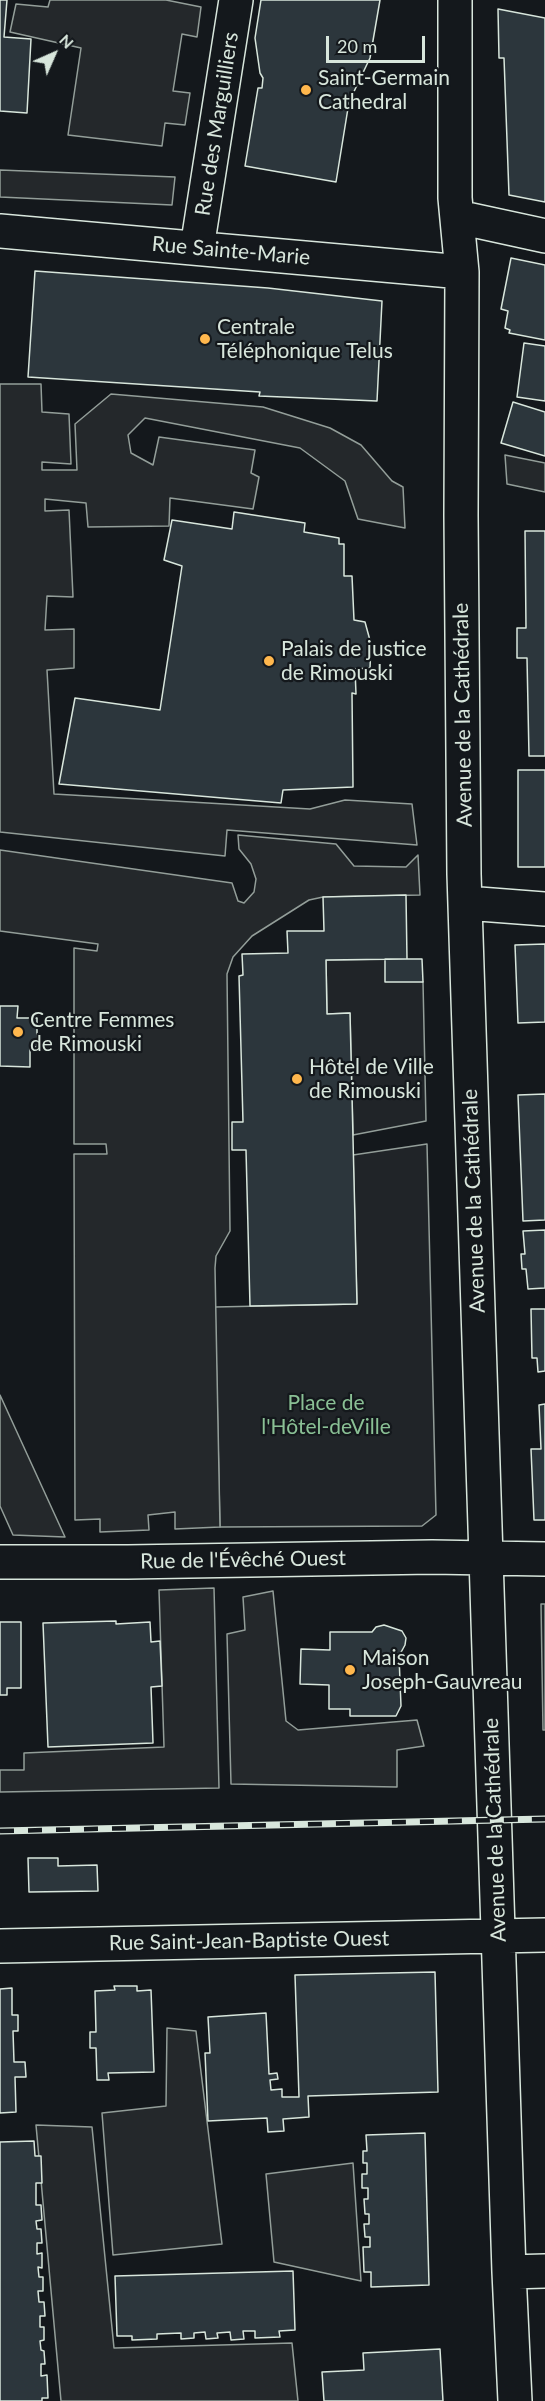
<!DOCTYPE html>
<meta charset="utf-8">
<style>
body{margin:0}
#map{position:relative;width:545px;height:2401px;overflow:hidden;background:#14181c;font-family:Lato,sans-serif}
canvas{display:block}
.north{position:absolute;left:24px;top:24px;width:60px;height:60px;-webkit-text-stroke:4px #14181c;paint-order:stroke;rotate:45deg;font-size:16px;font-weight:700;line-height:24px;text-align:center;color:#d8e6dc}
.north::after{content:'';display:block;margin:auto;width:21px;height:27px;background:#d8e6dc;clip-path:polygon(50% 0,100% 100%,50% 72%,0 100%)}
.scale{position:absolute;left:326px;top:36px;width:99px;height:27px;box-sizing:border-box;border:3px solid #d8e6dc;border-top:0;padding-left:8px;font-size:18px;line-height:21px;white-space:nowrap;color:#d8e6dc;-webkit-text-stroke:4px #14181c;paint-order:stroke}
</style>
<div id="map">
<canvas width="545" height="2401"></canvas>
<div class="north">N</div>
<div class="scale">20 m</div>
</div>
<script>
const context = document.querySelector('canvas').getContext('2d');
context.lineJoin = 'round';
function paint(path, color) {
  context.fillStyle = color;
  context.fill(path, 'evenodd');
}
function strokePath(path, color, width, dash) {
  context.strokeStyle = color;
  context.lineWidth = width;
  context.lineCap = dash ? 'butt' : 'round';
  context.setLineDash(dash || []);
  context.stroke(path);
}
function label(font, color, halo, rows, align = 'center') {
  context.font = font + ' Lato,sans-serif';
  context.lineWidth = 4.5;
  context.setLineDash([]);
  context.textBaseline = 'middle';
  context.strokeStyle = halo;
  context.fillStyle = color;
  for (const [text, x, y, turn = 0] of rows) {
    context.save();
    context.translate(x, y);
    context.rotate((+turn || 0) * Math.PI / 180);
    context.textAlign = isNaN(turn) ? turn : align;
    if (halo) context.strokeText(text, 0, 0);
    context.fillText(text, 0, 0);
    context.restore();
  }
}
const green = new Path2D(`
 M385,959L423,982L426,1121L353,1135L350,1013L327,1014L326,960Z
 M427,1144L436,1515L422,1526L220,1527L215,1307L357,1304L353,1155Z
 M541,1604H545V1730H543Z`);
paint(green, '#202428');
strokePath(green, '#939e99', 1.5);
const parking = new Path2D(`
 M50,0H166L201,7L197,37L182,34L173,91L190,93L185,125L165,123L162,146L68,135L81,48L10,32L16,4L48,7Z
 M0,170L175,177L172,205L0,197Z
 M0,384H41L42,412L69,414L71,464L42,462V470H77L75,424L111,394L263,407L330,428L361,445L392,481L403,487L405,528L358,519L345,481L300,448L145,418L128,435L131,453L153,465L159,437L255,450L251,473L259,477L253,509L170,498L169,526L88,527L86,503L45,499V511L69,510L73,597L47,596L45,630L74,629V668L47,670L54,794L310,809L345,800L412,804L417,845L227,830L225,856L0,832Z
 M505,455L545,463V492L507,484Z
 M238,835L336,844L354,866L406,867L418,855L420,895L323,897L309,900L252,936L233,957L227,974L230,1231L216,1256L215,1268L220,1527L175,1529V1512L148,1515L149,1530L100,1532V1519L75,1520L74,1154H107L106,1144H74V948L97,951L98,944L0,931V850L232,883L238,901L244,903L254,892L256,879L251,864L239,849Z
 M0,1395L65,1537L13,1535L0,1506Z
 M214,1588L219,1788L0,1792V1770H24V1753L164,1747L159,1590Z
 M273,1591L286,1721L298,1730L417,1720L424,1746L397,1750V1787L231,1784L227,1634L245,1630L243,1597Z
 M167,2028L196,2031L222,2244L113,2255L102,2113L166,2106Z
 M36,2125L92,2127L114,2348L292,2343L298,2401H61Z
 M353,2163L361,2281L274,2262L266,2174Z`);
paint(parking, '#24282b');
strokePath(parking, '#939e99', 1.5);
const building = new Path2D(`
 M0,0H7L4,37L31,39L27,113L0,111Z
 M261,0H380L370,58L349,102L336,182L245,166L258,88H262L263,78L260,73L255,38Z
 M498,9L545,18V202L509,195L504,58H499Z
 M511,258L545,265V340L509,333L510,330L505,328L508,311L501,309Z
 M35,271L268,288L382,301L377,401L259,396L260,392L28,377Z
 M524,343L545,346V401L517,397Z
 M513,402L545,412V456L501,443Z
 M234,512L305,523L304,532L339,538V544H344V576H352L354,620L365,622L371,644L370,668L355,669L356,694L352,693L353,787L283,790L281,803L59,784L75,698L160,710L182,566L164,560L172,520L232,529Z
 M525,531H545V756H529L527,658H517V628H526Z
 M518,770H545V867H518Z
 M406,895L407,959L326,960L327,1014L350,1013L357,1304L250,1306L246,1150H232V1122H243L239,976L243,975L242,954L288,953L287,931H324L323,897Z
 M545,944V1022L518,1023L515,945Z
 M385,959H422L423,982H385Z
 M0,1006H18L17,1018H37V1047H30V1067L0,1066Z
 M545,1094V1220L523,1221L518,1095Z
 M545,1230V1288L528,1289L526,1269H522L521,1254H525L523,1231Z
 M531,1309H545V1371L538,1372L537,1358H532Z
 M545,1404V1520H534L531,1449H541L539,1405Z
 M116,1621V1624L150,1622L151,1642L160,1641L162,1686L151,1687L153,1743L48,1747L43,1623Z
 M0,1622H21V1688H7V1695H0Z
 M384,1625L402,1631L406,1638L405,1645L399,1656L401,1706L396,1716H350V1709H329V1685L300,1684L301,1649L330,1650V1632H372L376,1627Z
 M28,1858H58V1866L97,1865L98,1891L29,1892Z
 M435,1972L438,2092L308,2096L309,2117L283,2119L284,2131L268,2132L267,2118L208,2121L205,2053H210L208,2017L266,2013L269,2074L277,2073L278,2079L270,2080L271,2090L282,2089V2097H299L295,1975Z
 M114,1986H137V1991L151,1990L154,2072L108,2073L109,2080H97L96,2048H90V2032H96L95,1991L115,1990Z
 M12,1988V2015H18V2031H13L14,2062H25L26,2077H15L16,2112L0,2113V1989Z
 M425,2133L429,2285L371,2287V2272H364L363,2247H370V2237H365L364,2224H369V2214H365L364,2199H368V2188H362V2174H367V2163H363V2151H367L366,2135Z
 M34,2141L35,2156H41L42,2183H36V2205H41L42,2220L36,2221L37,2229H41L42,2243H37V2254L42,2253V2268L38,2267L39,2277H43V2291H38L39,2302H44L45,2316H40V2327H44V2340L40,2341L41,2350L44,2351L45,2364H41V2376L47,2375L48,2398H42V2401H0V2142Z
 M293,2271L295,2330L279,2331L280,2337L255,2338V2331H243L244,2339L231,2340L230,2332L217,2333L218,2338L206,2339L205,2332L194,2333V2338L181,2339V2333L157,2334V2339L132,2340V2336H117L115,2276Z
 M440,2349L443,2401H324L322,2372L364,2370L363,2353Z`);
paint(building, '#2c363c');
strokePath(building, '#d8e6dc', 1.5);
const minor = new Path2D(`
 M455,0V198L462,272L461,515L464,874L509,2272L515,2401
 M458,217L545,236
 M0,231L462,272
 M197,248L236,0
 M466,903L545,909
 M0,1562H128L432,1557L545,1559
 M0,1946L545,1935
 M509,2272L545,2271`);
strokePath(minor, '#d8e6dc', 36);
strokePath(minor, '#14181c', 33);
const rail = new Path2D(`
 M0,1831L545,1819`);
strokePath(rail, '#d8e6dc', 7);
strokePath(rail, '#14181c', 4.5, [14]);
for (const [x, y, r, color] of [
 [306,90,6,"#ffb74d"],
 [205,339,6,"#ffb74d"],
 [269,661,6,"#ffb74d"],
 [18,1032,6,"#ffb74d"],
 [297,1079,6,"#ffb74d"],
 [350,1670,6,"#ffb74d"]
]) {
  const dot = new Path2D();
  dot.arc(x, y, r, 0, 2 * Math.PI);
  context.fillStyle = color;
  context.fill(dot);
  strokePath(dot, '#14181c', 2);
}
label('21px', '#d8e6dc', '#14181c', [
 ["Saint-Germain",318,78],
 ["Cathedral",318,102],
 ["Centrale",217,327],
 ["Téléphonique Telus",217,351],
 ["Palais de justice",281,649],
 ["de Rimouski",281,673],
 ["Centre Femmes",30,1020],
 ["de Rimouski",30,1044],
 ["Hôtel de Ville",309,1067],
 ["de Rimouski",309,1091],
 ["Maison",362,1658],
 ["Joseph-Gauvreau",362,1682]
], 'left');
label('21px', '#d8e6dc', '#14181c', [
 ["Rue des Marguilliers",217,124,-81],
 ["Rue Sainte-Marie",231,251,5],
 ["Avenue de la Cathédrale",463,715,-91],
 ["Avenue de la Cathédrale",474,1201,-92],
 ["Rue de l'Évêché Ouest",243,1560,-1],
 ["Avenue de la Cathédrale",495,1830,-92],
 ["Rue Saint-Jean-Baptiste Ouest",249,1941,-1]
]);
label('21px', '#8ac095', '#14181c', [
 ["Place de",326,1403],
 ["l'Hôtel-deVille",326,1427]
]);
</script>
